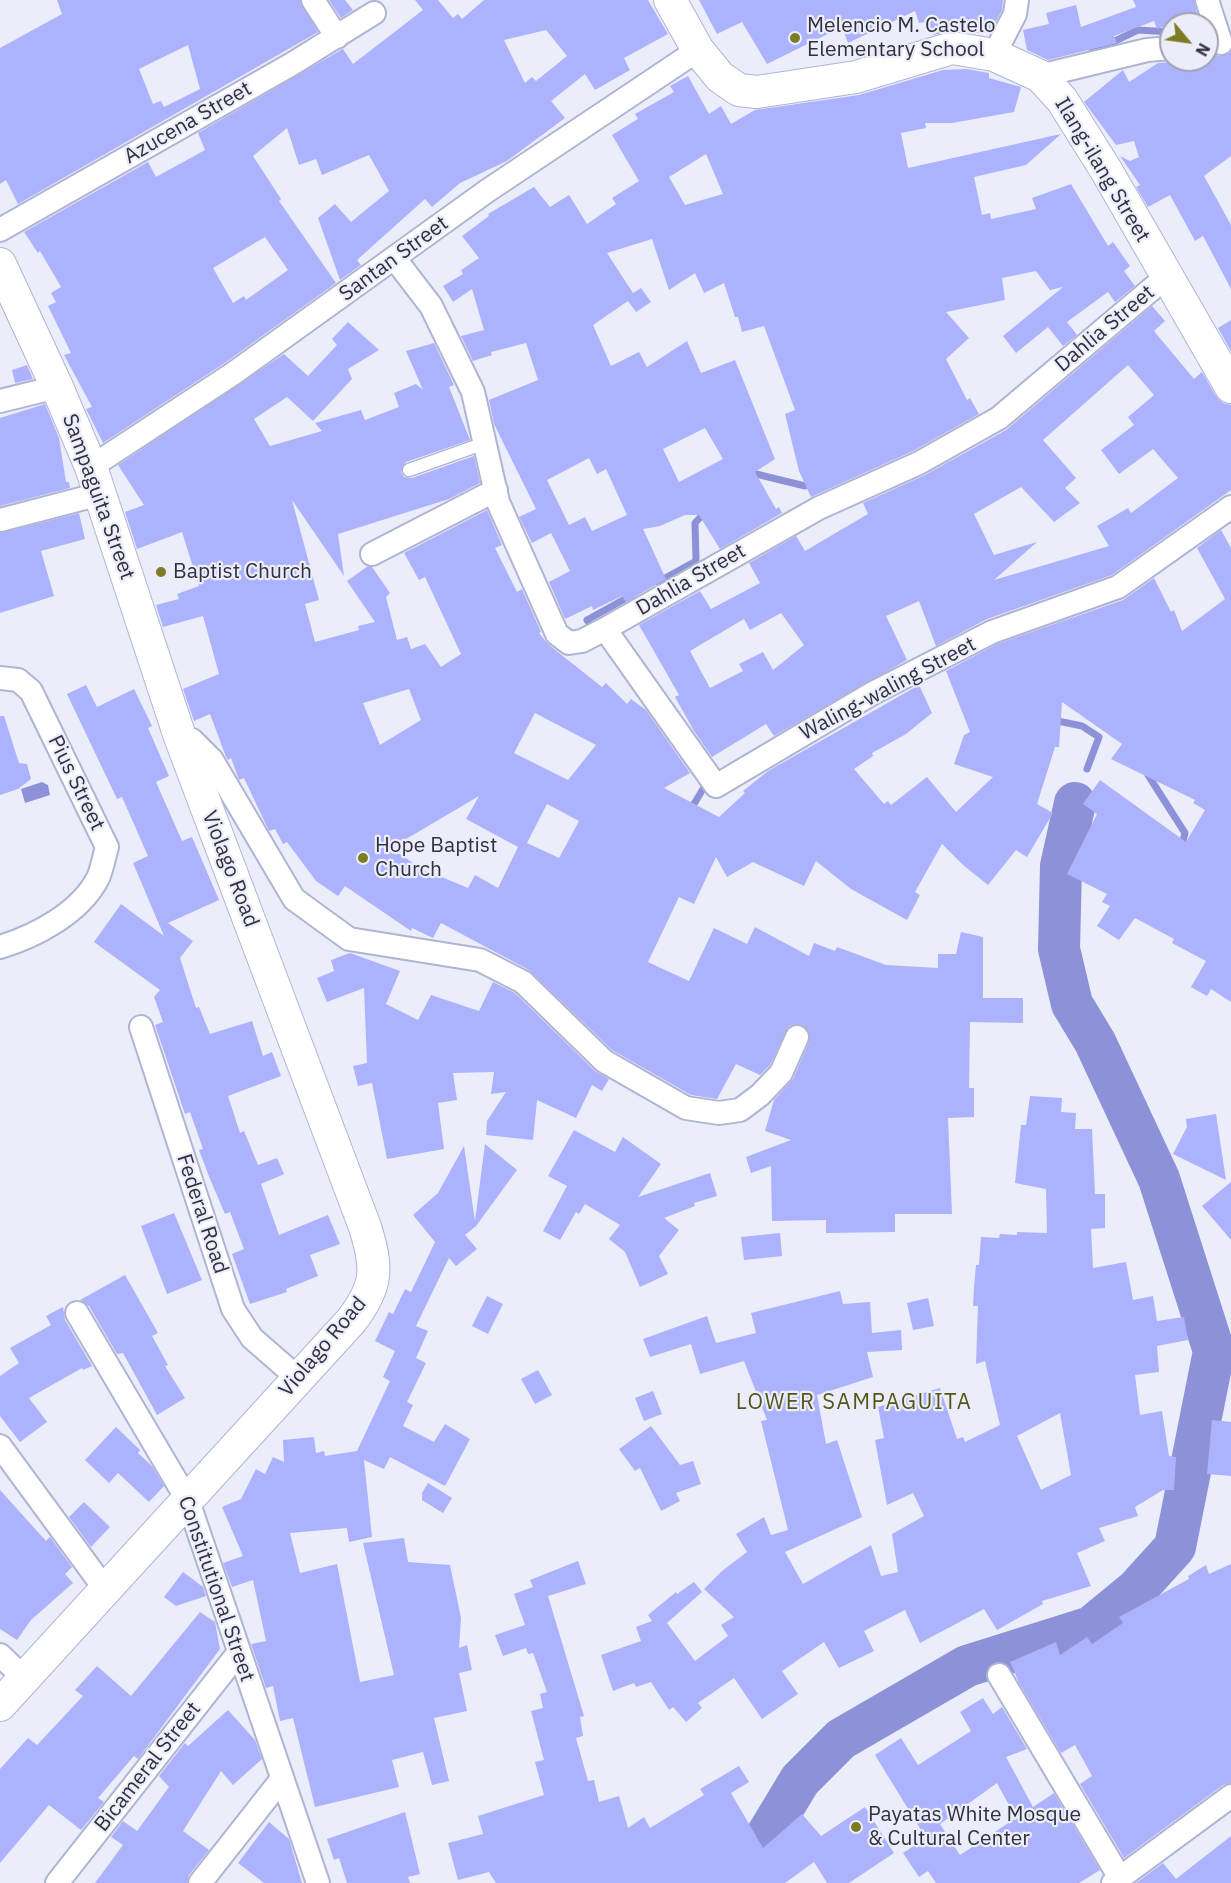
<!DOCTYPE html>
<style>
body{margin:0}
#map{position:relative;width:1231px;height:1883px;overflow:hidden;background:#ebedfa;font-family:"IBM Plex Sans",sans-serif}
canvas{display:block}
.north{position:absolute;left:1159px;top:12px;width:60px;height:60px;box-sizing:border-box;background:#ebedfa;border:2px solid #a0a2ae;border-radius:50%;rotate:119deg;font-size:16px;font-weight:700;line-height:24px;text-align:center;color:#30313d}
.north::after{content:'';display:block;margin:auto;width:21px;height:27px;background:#7d7b23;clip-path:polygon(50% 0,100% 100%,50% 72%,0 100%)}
</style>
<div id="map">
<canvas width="1231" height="1883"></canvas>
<div class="north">N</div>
</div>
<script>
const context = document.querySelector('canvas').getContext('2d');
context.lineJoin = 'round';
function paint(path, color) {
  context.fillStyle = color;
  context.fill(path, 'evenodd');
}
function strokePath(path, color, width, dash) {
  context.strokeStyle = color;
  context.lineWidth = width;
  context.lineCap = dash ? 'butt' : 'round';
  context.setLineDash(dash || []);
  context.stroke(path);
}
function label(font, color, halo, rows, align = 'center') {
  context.font = font + ' "IBM Plex Sans",sans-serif';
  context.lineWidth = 4.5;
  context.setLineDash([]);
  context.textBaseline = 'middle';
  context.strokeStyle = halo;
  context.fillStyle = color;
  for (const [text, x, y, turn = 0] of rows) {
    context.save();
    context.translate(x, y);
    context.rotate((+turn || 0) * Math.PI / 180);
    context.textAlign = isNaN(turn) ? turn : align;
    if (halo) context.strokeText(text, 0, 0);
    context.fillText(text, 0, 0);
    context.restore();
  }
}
paint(new Path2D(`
 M42,782L48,785L50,795L25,803L21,789Z`), '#8c91d8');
strokePath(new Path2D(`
 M1092,52L1138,30L1171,32
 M750,478L756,474L805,486L812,481
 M658,582L696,561L695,523L705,512
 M591,625L587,620L632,595
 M1053,720L1082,726L1099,737L1087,769
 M1148,775L1185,833L1181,848
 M686,809L694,804L703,789
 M1214,1351L1231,1346`), '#8c91d8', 7);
strokePath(new Path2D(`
 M706,1883L727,1864L765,1838L800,1780L841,1739L967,1666L1091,1627L1136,1590L1175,1547L1214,1351L1159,1179L1095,1042L1072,1004L1059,949L1061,866L1075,803`), '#8c91d8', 42);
paint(new Path2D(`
 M57,0H300L318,32L18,204L6,180L0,184V48L62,14ZM188,45L200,89L164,107L161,101L153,104L139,69Z
 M329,0H345L353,10L341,18Z
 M415,0H438L453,18L458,14L462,19L484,0H648L668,34L624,58L630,70L595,90L585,74L551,101L565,118L507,161L460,183L432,207L425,199L357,260L361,265L340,280L318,218L335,204L351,222L389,191L369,155L322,175L316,159L299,165L287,128L253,156L281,199L279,201L336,283L226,362L103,443L86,409L92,407L64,355L71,353L48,306L56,302L51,293L61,287L40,251L38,253L24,232L148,162L156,177L205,150L198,133L341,50L343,49L353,64L423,10ZM546,30L567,56L536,81L532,77L525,83L504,40ZM265,237L288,270L246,300L244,296L233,303L213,268Z
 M699,0H1003L1002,10L990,33H972L970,21L957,31L933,35L924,22L919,23L915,11L848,43L842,27L767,64L742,22L717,34Z
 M1133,0H1194L1199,20L1190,24H1171L1157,29L1154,21L1114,36L1117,43L1048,60L1027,50L1023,30L1049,24L1046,13L1076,5L1081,27L1136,7Z
 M1207,50L1219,56L1231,52V156L1204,176L1231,225V289L1203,236L1195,241L1170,195L1148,207L1136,187L1140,185L1120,156L1130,161L1139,157L1134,141L1116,145L1084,102L1123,70L1129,82L1158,63L1207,60Z
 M966,69L989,73V78L1021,87L1014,112L952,123H925L926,128L901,133L908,168L1061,134L1026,165L974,177L982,215L990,213L991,219L1036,209L1032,198L1071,184L1108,246L1113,242L1130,266L1124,271L1135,286L1115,302L1108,292L1067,322L1077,335L1063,346L1048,327L1016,353L1003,336L1063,287L1050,290L1036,271L1002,278L1005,300L946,312L969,338L946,359L967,400L970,398L979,414L913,451L811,497L799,471L785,414L795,410L764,326L742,332L738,317H735L724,283L704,293L695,273L669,290L652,239L607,253L633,293L641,288L651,302L636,312L628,301L593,325L611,366L639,352L647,367L687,341L701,373L735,360L775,459L755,472L776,509L779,507L782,513L720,549L699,515H685L660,526L643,529L666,579L626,602L622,596L593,610L592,606L565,619L549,582L570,571L551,533L532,543L519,517L536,509L494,424L489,400L538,380L526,343L491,352L492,355L473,361L461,336L484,330L472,289L453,302L443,286L463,274L461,270L479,258L462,236L489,216L488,214L534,187L550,207L569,195L587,224L616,204L612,198L639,181L612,135L638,119L635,114L674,92L670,86L688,76L709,114L721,106L731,124L755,110L859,95L943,70ZM706,154L723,194L685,205L669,177ZM705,428L723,459L679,482L663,449ZM589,458L597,474L606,469L627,515L592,531L585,517L569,525L547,480Z
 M1152,306L1165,321L1154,331L1194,379L1202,372L1216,396L1223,403L1231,405V490L1112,575L987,619L936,646L919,601L886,616L907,660L774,736L766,724L712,757L694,731L675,697L679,695L639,625L700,591L711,609L760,583L749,563L796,536L805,551L868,514L863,503L925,475L1006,430ZM1128,365L1154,395L1128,417L1134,425L1101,450L1119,474L1153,449L1178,478L1131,513L1128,508L1097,526L1109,546L994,580L1037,542L994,555L974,514L1021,487L1054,522L1080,503L1065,488L1076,478L1043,440ZM781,613L804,645L773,670L763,652L739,664L743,671L710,688L690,651L744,619L750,630Z
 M1231,320V351L1218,328Z
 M348,322L379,350L348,369L352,379L313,421L287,397L254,419L270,446L322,431L315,423L361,410L365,420L399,407L394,393L416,384L423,390L406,351L434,343L454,385L449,387L470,440L406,462L401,472L404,477L412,478L474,456L480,483L449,499L338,534L344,576L292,500L319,600L305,604L315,642L359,630L358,626L375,622L347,581L368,566L372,567L390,593L386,597L397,640L407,637L411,649L425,644L441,667L461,654L425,577L419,580L404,553L487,510L502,545L495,548L517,592L522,589L541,632L539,633L549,645L602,687L606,683L627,704L631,699L646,710L690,773L664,788L719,817L745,793L743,791L768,771L919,685L932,713L906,734L872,753L873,756L854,769L884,804L888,801L891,805L927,777L956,812L993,777L954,764L964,735L970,732L946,671L997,644L1123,600L1154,578L1171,612L1174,610L1182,631L1225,599L1197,548L1221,530L1231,548V1002L1211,989L1207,996L1191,987L1206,961L1172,943L1174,939L1135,918L1119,940L1097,926L1110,906L1102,902L1107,894L1067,874L1097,814L1083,804L1100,780L1186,842L1205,810L1193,803L1195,800L1111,759L1122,744L1062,702L1059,747H1055L1037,804L1053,813L1027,857L1016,850L988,885L963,865L942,844L915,892L920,895L907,920L851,889L816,861L804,886L753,862L727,877L716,857L694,904L679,897L648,962L689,981L714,928L747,944L755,927L809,956L814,943L835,951L837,947L886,965L938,968V954H956L961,932L983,937V998H1023V1023L970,1022L969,1088H974V1117L948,1118L952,1214H895V1232L826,1233V1220L772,1221L771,1166L751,1173L746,1157L791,1140L765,1131L774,1100L793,1079L809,1042L810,1035L803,1025L789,1026L770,1065L760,1075L736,1064L717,1099L691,1095L612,1050L529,970L441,923L433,938L412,928L411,931L345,886L338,896L316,881L287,842L283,844L275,829L269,831L244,778L239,780L231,758L228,760L226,757L210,714L194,721L183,689L219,674L203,616L163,627L156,605L179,599L177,594L199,586L182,532L137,549L125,512L144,505L118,465L284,354L308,376L337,345L332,339ZM409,689L421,720L380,745L363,703ZM535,713L596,745L568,780L514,753ZM479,796L466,819L518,847L498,888L475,875L468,888L437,875L435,878L391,848ZM547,804L579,821L559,858L527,843Z
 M27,365L33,379L15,383L12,370Z
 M45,404L59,438L66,482H69L70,488L0,506V418Z
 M79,513L85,539L41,551L54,596L0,613V533Z
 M86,685L97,707L134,689L152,726L148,728L169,776L156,782L182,841L192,837L219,900L168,923L193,941L180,958L196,1008L199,1007L210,1034L252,1021L263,1056L272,1052L281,1076L228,1096L240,1133L244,1131L258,1165L277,1158L284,1174L261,1184L279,1235L328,1215L340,1244L310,1255L318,1276L286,1289L287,1292L250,1304L232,1254L244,1249L230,1212L225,1214L210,1179L199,1150L203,1149L190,1112L185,1114L155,1025L163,1022L154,997L160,990L94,942L121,904L164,936L133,863L148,856L122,797L117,799L67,694Z
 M0,716H4L19,763L27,764L31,779L18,789L0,795Z
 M350,953L400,971L386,1004L418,1020L431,995L479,1011L493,982L515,993L595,1071L609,1079L602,1091L592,1085L576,1118L537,1100L533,1140L486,1135L487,1121L506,1092L491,1094L494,1072L453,1073L457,1100L438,1103L444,1149L387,1159L372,1083L358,1086L353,1066L367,1063L364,988L327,1002L317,978L334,971L331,960Z
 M1030,1096L1062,1098L1061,1112L1076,1113L1075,1129H1092L1095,1194H1105V1228L1091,1229L1093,1268L1126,1262L1133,1300L1153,1296L1157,1321L1184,1317L1188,1340L1157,1346L1159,1372L1135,1375L1140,1415L1162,1411L1169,1456L1176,1457L1174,1490H1163L1135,1507L1138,1516L1099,1528L1105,1541L1077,1553L1091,1586L1042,1601L1043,1604L997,1630L984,1609L920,1643L905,1610L864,1631L874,1651L839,1668L824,1642L782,1671L798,1694L762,1719L734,1678L698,1703L702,1708L686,1722L673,1707L669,1710L651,1682L636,1687L634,1683L613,1691L601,1655L641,1641L636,1627L652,1621L648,1615L676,1592L677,1594L694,1582L702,1592L667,1623L695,1661L728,1636L721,1625L734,1617L704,1589L722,1571L747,1552L736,1534L764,1517L771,1535L788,1530L761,1421L767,1420L744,1361L700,1374L691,1344L650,1357L643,1339L707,1316L716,1343L756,1333L751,1313L840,1291L843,1304L870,1302L872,1333L901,1330L902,1350L867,1352L873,1377L817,1395L826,1444L837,1440L862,1517L785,1552L803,1584L871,1545L881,1576L898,1572L892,1534L924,1516L913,1493L887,1505L875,1440L884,1438L878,1407L940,1388L957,1439L963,1437L965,1442L1000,1425L985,1361L976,1364L978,1306H973L974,1287L976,1265H979L981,1237L999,1238L1000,1234L1017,1235V1232L1047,1233L1046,1189L1015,1183L1021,1125H1026ZM1060,1413L1071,1475L1041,1490L1017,1436Z
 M1216,1114L1226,1180L1173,1154L1187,1127L1186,1119Z
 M574,1130L615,1152L623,1137L661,1164L638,1197L710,1173L717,1196L694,1203L695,1206L664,1218L679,1230L659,1256L668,1274L640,1287L625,1252L609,1239L620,1225L585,1204L579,1214L576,1212L560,1240L543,1231L567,1186L548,1176Z
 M485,1144L517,1170L476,1226L465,1235L477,1249L456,1266L449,1258L416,1326L428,1331L416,1358L426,1363L407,1402L413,1405L403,1426L434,1442L445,1424L470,1439L445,1486L390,1457L384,1469L364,1460L372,1537L349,1542L347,1528L290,1533L300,1573L337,1564L360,1682L394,1675L363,1543L404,1538L408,1562L450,1565L461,1618L459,1648L467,1645L472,1670L459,1673L467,1711L434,1718L449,1781L432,1785L423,1752L392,1760L399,1787L315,1807L293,1718L280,1721L273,1686L266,1688L251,1644L266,1641L253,1580L232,1587L223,1563L243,1556L222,1507L241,1499L256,1469L265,1474L273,1457L284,1462L283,1440L314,1437L316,1453L324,1451L325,1456L357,1451L390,1381L383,1377L395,1351L375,1341L389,1312L393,1314L405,1289L411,1292L435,1242L413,1215L438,1193L464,1146L475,1221Z
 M1231,1182V1240L1202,1206Z
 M174,1213L202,1280L167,1294L141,1226Z
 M780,1233L782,1256L744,1260L741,1237Z
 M125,1275L158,1333L152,1336L168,1365L165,1366L185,1398L157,1415L123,1353L117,1354L89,1306L80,1300Z
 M487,1296L503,1304L488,1334L472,1326Z
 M928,1298L934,1326L913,1330L907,1303Z
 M63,1307L65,1320L92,1366L83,1370L82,1368L29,1398L47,1422L20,1442L0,1416V1376L19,1363L10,1348L51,1325L46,1316Z
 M538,1370L552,1395L535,1404L521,1379Z
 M653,1391L662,1414L644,1421L635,1398Z
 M1212,1420L1231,1422V1476L1207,1474Z
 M651,1426L680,1465L693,1461L701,1484L676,1493L680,1501L661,1511L640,1468L635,1471L619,1449Z
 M116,1427L140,1450L138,1453L152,1466L164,1486L149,1502L118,1473L109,1483L85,1460Z
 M428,1483L452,1498L443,1513L422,1500V1493Z
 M0,1490L46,1541L50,1537L72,1567L65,1574L73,1583L31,1620L17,1640L0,1629Z
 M84,1502L110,1527L91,1547L69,1517Z
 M578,1561L586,1584L548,1596L584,1716L580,1717L583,1736L576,1738L588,1781L594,1780L599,1802L619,1796L628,1828L644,1817L650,1828L704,1795L700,1789L739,1766L749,1782L731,1793L763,1848L802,1814L821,1836L865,1807L894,1853L849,1883H827L814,1862L785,1883H496L489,1872L458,1880L448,1843L483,1834L478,1816L544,1795L535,1762L544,1760L531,1711L543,1708L540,1694L547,1692L533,1653L528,1654L526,1648L503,1656L495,1635L525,1625L514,1594L533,1587L530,1580Z
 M1231,1564V1783L1223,1785L1124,1858L1080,1784L1092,1776L1075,1745L1061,1753L1019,1683L1010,1662L1056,1642L1060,1655L1087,1637L1092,1644L1123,1623L1119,1617L1189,1579L1188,1576L1206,1565L1209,1574Z
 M183,1572L203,1587L206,1596L176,1606L164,1597Z
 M200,1612L215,1622L220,1649L138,1759L134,1756L98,1798L104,1802L81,1830L49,1805L0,1863V1769L28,1738L37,1745L83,1696L75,1690L97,1666L131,1696Z
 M983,1698L993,1714L1002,1707L1027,1749L1006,1757L1033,1807L1054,1793L1100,1870L1079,1883H936L928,1871L919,1877L903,1853L926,1838L875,1755L901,1738L918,1765L971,1731L960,1712ZM997,1783L1016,1818L960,1855L940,1824Z
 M228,1710L255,1740L262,1759L233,1785L221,1771L183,1831L209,1850L189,1875L187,1883H95L123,1845L111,1837L123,1821L137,1831L169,1787L159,1776L185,1743L188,1746Z
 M405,1812L420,1874L408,1877L410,1883H347L339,1858L334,1860L327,1839Z
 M269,1822L289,1839L302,1883H264L238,1863Z
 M1231,1836V1883H1136L1163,1863L1176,1879Z`), '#acb2fc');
const lane = new Path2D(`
 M409,470L485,443`);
const street = new Path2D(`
 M313,0L337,37
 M1207,0L1221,43
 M994,55L1015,14L1017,0
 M1040,76L1147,50L1171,48
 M0,230L292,64L374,13
 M395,259L431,306L473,392L498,502L557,634L569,643L582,641L605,629L819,508L919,463L999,418L1166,277
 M0,401L57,387
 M91,467L234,373L487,191L698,50
 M0,520L100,494
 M372,554L496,490
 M605,629L716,786L873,693L992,632L1118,587L1231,507
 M0,678L18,680L31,691L107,847C104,857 102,869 98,878C80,913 36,936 0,947
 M180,737L192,740L212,760L294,899L349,939L480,960L523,982L604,1061L686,1108L719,1113L740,1110L760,1095L781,1073L797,1037
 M141,1027L233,1309L252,1338L299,1379
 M77,1313L188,1501L318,1883
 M0,1446L105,1589
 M0,1655L23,1677
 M999,1675L1120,1878
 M57,1883L239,1652
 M200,1883L281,1780
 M1113,1883L1231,1796`);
const secondary = new Path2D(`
 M670,0L698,50L720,77L739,90L757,92L856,77L952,48L994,55L1040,76L1062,100L1106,170L1231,387
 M0,264L57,387L91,467L180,737L365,1227C378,1268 378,1286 351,1321L0,1705`);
strokePath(lane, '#b0b4d3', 15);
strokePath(street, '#b0b4d3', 26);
strokePath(secondary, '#b0b4d3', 34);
strokePath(lane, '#fff', 12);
strokePath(street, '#fff', 22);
strokePath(secondary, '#fff', 32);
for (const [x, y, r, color] of [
 [795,38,6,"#7d7b23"],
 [161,572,6,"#7d7b23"],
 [363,858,6,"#7d7b23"],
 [856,1827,6,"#7d7b23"]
]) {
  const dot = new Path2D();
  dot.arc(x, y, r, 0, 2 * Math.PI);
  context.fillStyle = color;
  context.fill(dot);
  strokePath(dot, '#ebedfa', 2);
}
label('21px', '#30313d', '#ebedfa', [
 ["Melencio M. Castelo",807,26],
 ["Elementary School",807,50],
 ["Baptist Church",173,572],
 ["Hope Baptist",375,846],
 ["Church",375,870],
 ["Payatas White Mosque",868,1815],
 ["& Cultural Center",868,1839]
], 'left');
label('21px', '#30313d', '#ebedfa', [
 ["Azucena Street",188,123,-30],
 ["Ilang-ilang Street",1102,170,59],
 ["Santan Street",394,259,-36],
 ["Dahlia Street",1105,329,-40],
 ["Sampaguita Street",98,497,70],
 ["Dahlia Street",691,580,-30],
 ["Waling-waling Street",888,689,-28],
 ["Pius Street",76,783,64],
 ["Violago Road",230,869,69],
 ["Federal Road",202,1214,72],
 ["Violago Road",323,1347,-50],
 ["Constitutional Street",216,1589,71],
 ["Bicameral Street",148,1767,-52]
]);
context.letterSpacing = '1.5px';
label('22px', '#565519', '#ebedfa', [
 ["LOWER SAMPAGUITA",854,1403]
]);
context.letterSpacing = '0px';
</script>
